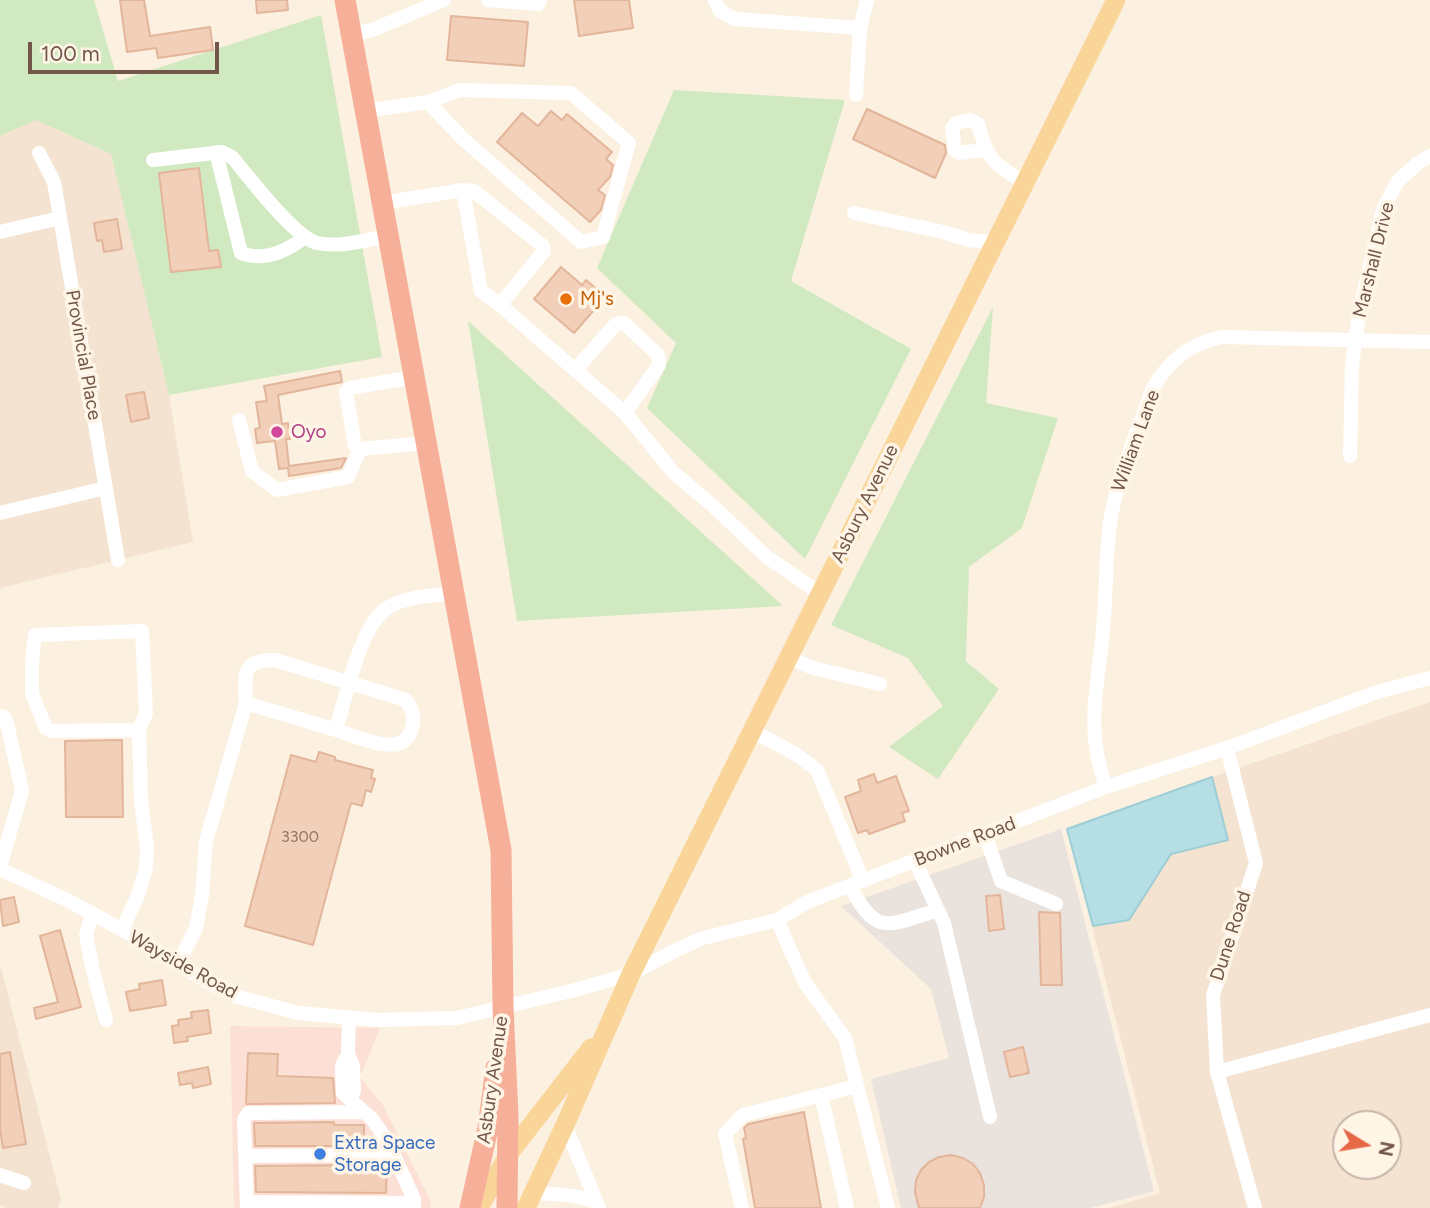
<!DOCTYPE html>
<style>
body{margin:0}
#map{position:relative;width:1430px;height:1208px;overflow:hidden;background:#fcf1e1;font-family:Figtree,sans-serif}
canvas{display:block}
.north{position:absolute;left:1332px;top:1110px;width:70px;height:70px;box-sizing:border-box;background:#fff5e7;border:2px solid #c7b6a8;border-radius:50%;rotate:101deg;font-size:19px;font-weight:700;line-height:28px;text-align:center;color:#725749}
.north::after{content:'';display:block;margin:auto;width:24px;height:32px;background:#e56847;clip-path:polygon(50% 0,100% 100%,50% 72%,0 100%)}
.scale{position:absolute;left:28px;top:42px;width:191px;height:32px;box-sizing:border-box;border:4px solid #725749;border-top:0;padding-left:9px;font-size:21px;line-height:24px;white-space:nowrap;color:#725749;-webkit-text-stroke:5px #fff5e7;paint-order:stroke}
</style>
<div id="map">
<canvas width="1430" height="1208"></canvas>
<div class="north">N</div>
<div class="scale">100 m</div>
</div>
<script>
const context = document.querySelector('canvas').getContext('2d');
context.lineJoin = 'round';
function paint(path, color) {
  context.fillStyle = color;
  context.fill(path, 'evenodd');
}
function strokePath(path, color, width, dash) {
  context.strokeStyle = color;
  context.lineWidth = width;
  context.lineCap = dash ? 'butt' : 'round';
  context.setLineDash(dash || []);
  context.stroke(path);
}
function label(font, color, halo, rows, align = 'center') {
  context.font = font + ' Figtree,sans-serif';
  context.lineWidth = 7;
  context.setLineDash([]);
  context.textBaseline = 'middle';
  context.strokeStyle = halo;
  context.fillStyle = color;
  for (const [text, x, y, turn = 0] of rows) {
    context.save();
    context.translate(x, y);
    context.rotate((+turn || 0) * Math.PI / 180);
    context.textAlign = isNaN(turn) ? turn : align;
    if (halo) context.strokeText(text, 0, 0);
    context.fillText(text, 0, 0);
    context.restore();
  }
}
paint(new Path2D(`
 M36,120L111,154L169,395L193,542L0,588V136Z
 M1430,702V1208H1109L1160,1193L1067,829L1212,777ZM1346,1124H1388V1166H1346Z
 M0,964L61,1199L58,1208H7L0,1205Z`), '#f3e3d0');
paint(new Path2D(`
 M230,1026L380,1028L360,1077L383,1105L431,1202V1208H234Z`), '#fce0d5');
paint(new Path2D(`
 M1061,829L1154,1191L1091,1208H901L871,1079L949,1058L931,989L841,906Z`), '#eae3dd');
paint(new Path2D(`
 M0,0H94L118,81L321,15L382,357L169,395L111,154L36,120L0,136Z
 M674,90L845,100L791,281L911,349L805,559L647,408L676,343L597,268Z
 M993,307L986,403L1058,418L1022,528L969,567L966,661L999,689L938,779L889,747L943,706L908,658L831,625Z
 M468,321L783,606L517,621Z`), '#d1e9c0');
const water = new Path2D(`
 M1212,777L1228,840L1171,854L1129,920L1093,926L1067,829Z`);
paint(water, '#b6dfe5');
strokePath(water, '#9dced6', 2);
const building = new Path2D(`
 M120,0H144L150,36L210,27L213,50L158,58L156,48L127,52Z
 M256,0H287L288,10L257,13Z
 M574,0H629L633,28L579,36Z
 M451,16L528,22L524,66L447,60Z
 M867,109L945,145L946,153L935,178L853,139Z
 M551,111L562,120L567,114L612,152L606,159L613,165L610,177L598,190L605,195L601,210L590,222L497,142L522,113L538,126Z
 M199,168L209,251L218,250L221,267L171,272L159,173Z
 M117,219L122,249L104,252L102,240L97,241L94,223Z
 M561,267L582,285L586,280L599,291L594,296L601,302L574,333L534,299Z
 M340,371L342,382L278,395L282,424L288,423L290,439H286L289,466L346,458L341,468L289,476L288,468L279,469L275,441L257,443L255,429L260,428L256,402L267,401L264,386Z
 M144,392L149,418L131,422L126,395Z
 M122,740L123,817H66L65,741Z
 M319,752L335,757V760L373,770L371,778L375,779L371,792L366,790L362,806L351,803L313,945L245,926L291,755L316,762Z
 M874,774L877,783L896,776L909,811L902,813L905,821L869,834L867,830L858,833L845,797L861,791L858,780Z
 M1000,895L1004,929L989,931L986,896Z
 M14,897L19,922L3,926L0,900Z
 M1039,912L1060,913L1062,985H1041Z
 M60,930L81,1007L36,1019L34,1008L58,1002L40,936Z
 M162,980L166,1005L130,1011L126,992L140,989L139,984Z
 M208,1010L211,1033L187,1037L188,1041L174,1043L172,1026L179,1025L178,1020L192,1018L191,1012Z
 M1023,1047L1029,1073L1010,1077L1004,1052Z
 M10,1052L26,1144L3,1148L0,1129V1054Z
 M248,1053L278,1054L277,1076L333,1078L335,1103L246,1104Z
 M208,1067L211,1084L193,1088L192,1083L180,1085L178,1073Z
 M804,1112L821,1208H755L743,1139L746,1138L744,1128L748,1124Z
 M334,1122V1125H364V1146H255L254,1123Z
 M951,1155L963,1158L973,1164L980,1173L984,1185V1197L980,1208H919L915,1192L916,1180L921,1170L929,1162L939,1157Z
 M363,1165L387,1166L386,1193L256,1192L255,1166Z`);
paint(building, '#f1cfb9');
strokePath(building, '#e3b59a', 2);
strokePath(new Path2D(`
 M488,0L538,4L540,0
 M715,0L720,11L735,19L860,28
 M351,34L372,30L444,0
 M856,95L860,28L867,0
 M365,111L428,102L460,90L571,93L629,143L603,237L581,242L462,138L428,102
 M984,150L959,153L955,150L952,128L956,123L970,120L978,124C988,161 993,163 1025,183
 M216,152L241,253C264,262 287,251 305,237
 M39,153L54,182L118,560
 M153,160L222,152L232,157C249,177 294,237 317,243C340,248 365,240 388,236
 M382,203L463,190L474,191L543,246L544,251L500,305L481,291L463,190
 M854,213L943,232L969,240L995,243
 M0,232L60,218
 M500,305L625,413L673,472L713,506L767,557L821,594
 M575,370L616,324L624,323L658,355L659,365L625,413
 M414,377L350,388L346,392L355,446L360,449L426,443
 M239,420L252,471L277,490L348,477L360,449
 M1350,456L1352,365L1360,309L1383,209L1398,181L1418,163L1430,156
 M0,513L106,488
 M789,658L813,668L880,684
 M246,703C244,675 242,659 275,660L406,700C413,711 416,718 411,731C402,759 356,736 336,730
 M0,716L4,717L7,723L22,791L0,866
 M753,731L797,755L817,770L863,881
 M1227,748L1256,863L1213,995L1217,1072L1255,1208
 M1106,787C1083,724 1100,682 1104,618C1107,580 1105,539 1114,502C1123,464 1139,427 1152,390C1168,361 1189,344 1222,337L1430,342
 M985,834L1001,881L1056,904
 M915,861L944,923L990,1117
 M0,869L67,900L132,935L206,981L235,996L298,1013L378,1020L457,1018L575,990L631,974L678,949L703,938L777,920L807,902L1106,787L1227,748L1377,692L1430,678
 M850,886C877,938 888,925 938,910
 M92,913L86,935L93,971L106,1020
 M777,920L805,983L845,1038L888,1208
 M122,930L138,895L146,868L147,847L141,802L139,730L146,713L142,631L35,635L32,662V694L46,728L51,731L139,730
 M178,964L196,928L202,896L206,841L246,703L336,730C346,697 360,623 389,607C407,596 433,596 453,593
 M349,1018L348,1054L353,1066L354,1091L350,1099
 M348,1054L342,1066L343,1093L372,1119L387,1140L414,1199V1208
 M1217,1072L1430,1015
 M821,1095L847,1208
 M565,1125L599,1208
 M245,1156L394,1155
 M0,1175L24,1183
 M247,1202L414,1203
 M529,1203L537,1194C558,1193 576,1195 596,1202
 M247,1208L244,1120L248,1113L364,1112
 M742,1208L725,1134L743,1115L857,1086`), '#fff', 14);
strokePath(new Path2D(`
 M479,1208L508,1155L591,1048
 M526,1208L565,1125L631,974L1116,0`), '#fad59a', 19);
strokePath(new Path2D(`
 M345,0L501,850L503,1007L508,1115L507,1208
 M470,1208L488,1128L496,1068`), '#f6af98', 21);
for (const [x, y, r, color] of [
 [566,299,7,"#e8710a"],
 [277,432,7,"#d1479c"],
 [320,1154,7,"#3f7fe0"]
]) {
  const dot = new Path2D();
  dot.arc(x, y, r, 0, 2 * Math.PI);
  context.fillStyle = color;
  context.fill(dot);
  strokePath(dot, '#fff5e7', 2.5);
}
label('16px', '#927565', null, [
 ["3300",300,837]
]);
label('19px', '#725749', '#fff5e7', [
 ["Marshall Drive",1374,260,-76],
 ["Provincial Place",83,355,80],
 ["William Lane",1136,441,-70],
 ["Asbury Avenue",865,504,-64],
 ["Bowne Road",965,842,-21],
 ["Dune Road",1231,936,-72],
 ["Wayside Road",183,965,29],
 ["Asbury Avenue",493,1080,-82]
]);
label('19px', '#c56008', '#fff5e7', [
 ["Mj's",580,299]
], 'left');
label('19px', '#b23c85', '#fff5e7', [
 ["Oyo",291,432]
], 'left');
label('19px', '#366cbe', '#fff5e7', [
 ["Extra Space",334,1143],
 ["Storage",334,1165]
], 'left');
</script>
